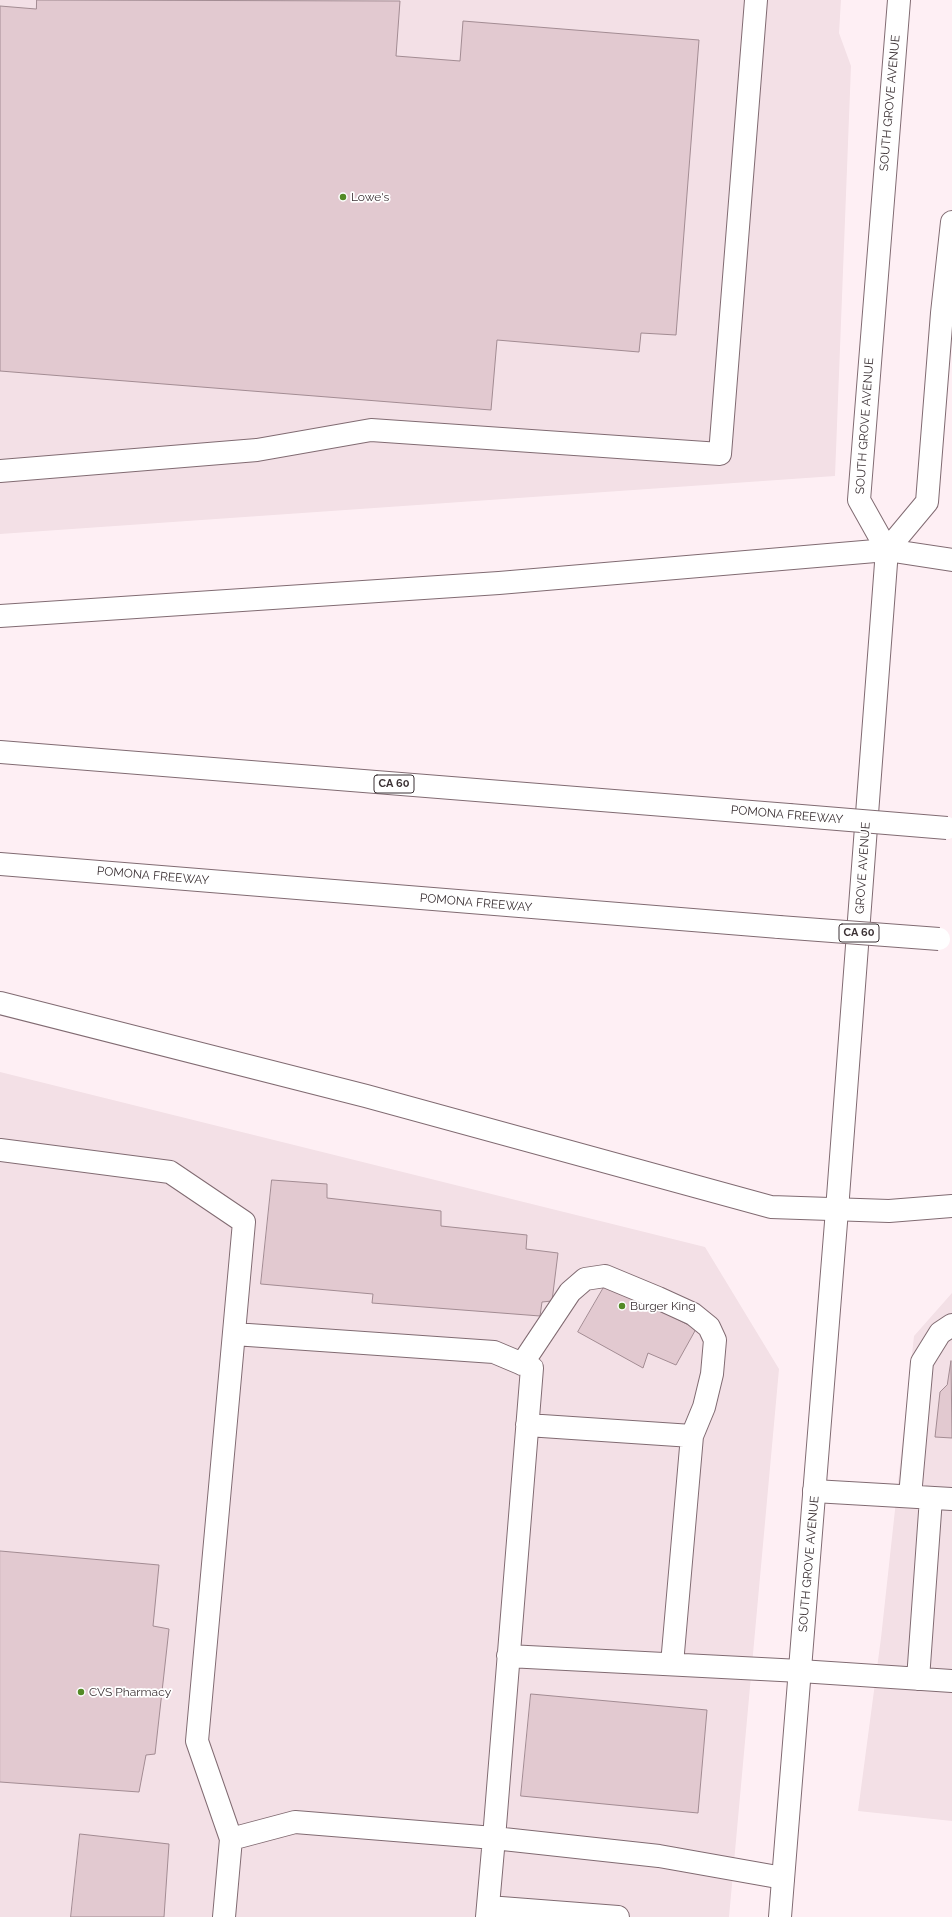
<!DOCTYPE html>
<style>
body{margin:0}
canvas{display:block;background:#feeff4}
</style>
<canvas width="952" height="1917"></canvas>
<script>
const context = document.querySelector('canvas').getContext('2d');
context.lineJoin = 'round';
function paint(path, color) {
  context.fillStyle = color;
  context.fill(path, 'evenodd');
}
function strokePath(path, color, width, dash) {
  context.strokeStyle = color;
  context.lineWidth = width;
  context.lineCap = dash ? 'butt' : 'round';
  context.setLineDash(dash || []);
  context.stroke(path);
}
function label(font, color, halo, rows, align = 'center') {
  context.font = font + ' Raleway,sans-serif';
  context.lineWidth = 3.5;
  context.setLineDash([]);
  context.textBaseline = 'middle';
  context.strokeStyle = halo;
  context.fillStyle = color;
  for (const [text, x, y, turn = 0] of rows) {
    context.save();
    context.translate(x, y);
    context.rotate((+turn || 0) * Math.PI / 180);
    context.textAlign = isNaN(turn) ? turn : align;
    if (halo) context.strokeText(text, 0, 0);
    context.fillText(text, 0, 0);
    context.restore();
  }
}
paint(new Path2D(`
 M0,0H841L839,33L851,66L835,476L0,534Z
 M0,1072L705,1247L779,1369L729,1917H0Z
 M952,1293V1821L858,1811L881,1638L914,1336Z`), '#f3e0e6');
const building = new Path2D(`
 M37,0L400,1L396,56L460,61L463,21L699,40L676,335L641,333L639,352L497,340L491,410L0,371V6L36,9Z
 M272,1180L327,1184V1198L441,1211V1226L527,1235L526,1249L558,1253L552,1301L542,1302L540,1316L372,1303L373,1294L261,1284Z
 M607,1282L696,1329L676,1365L648,1353L643,1368L578,1332Z
 M951,1361L952,1438L935,1437L940,1392L947,1385Z
 M0,1551L159,1565L153,1626L169,1629L155,1754L146,1755L139,1792L0,1782Z
 M531,1694L707,1710L698,1813L521,1796Z
 M80,1834L169,1844L164,1917H71Z`);
paint(building, '#e2c9d0');
strokePath(building, '#a38c93', 1);
const minor = new Path2D(`
 M0,471L257,450L371,430L720,454L756,0
 M0,1150L170,1172L244,1222L197,1741L231,1839L224,1917
 M522,1364L570,1292L585,1279L605,1276L658,1298L693,1314L709,1327L715,1340L712,1374L704,1407L692,1436
 M527,1425L692,1436L672,1664
 M814,1491L952,1499
 M910,1496L922,1362L940,1333L952,1325
 M508,1656L800,1671L952,1681
 M918,1679L931,1498
 M231,1839L295,1822L494,1838L532,1368L494,1352L234,1334
 M488,1907L618,1917
 M487,1917L494,1838L659,1856L783,1878`);
const major = new Path2D(`
 M887,550L859,500L899,0
 M887,550L927,502L942,313L952,222
 M780,1917L837,1210L887,550`);
const highway = new Path2D(`
 M0,616L499,583L887,550L952,560
 M0,752L789,815
 M0,864L779,927
 M0,1003L366,1096L771,1207L889,1211L952,1206`);
strokePath(minor, '#816b72', 24);
strokePath(major, '#816b72', 24);
strokePath(highway, '#816b72', 24);
strokePath(minor, '#fff', 22);
strokePath(major, '#fff', 22);
strokePath(highway, '#fff', 22);
const highwayBridge = new Path2D(`
 M789,815L947,828
 M779,927L939,939`);
strokePath(highwayBridge, '#816b72', 24, []);
strokePath(highwayBridge, '#fff', 22);
for (const [x, y, r, color] of [
 [343,197,4,"#538a26"],
 [622,1306,4,"#538a26"],
 [81,1692,4,"#538a26"]
]) {
  const dot = new Path2D();
  dot.arc(x, y, r, 0, 2 * Math.PI);
  context.fillStyle = color;
  context.fill(dot);
  strokePath(dot, '#fff', 1.5);
}
for (const [x, y, w] of [
 [394,784,40],
 [859,933,40]
]) {
  const box = new Path2D();
  box.roundRect(x - w / 2, y - 9, w, 18, 3);
  context.fillStyle = '#fff';
  context.fill(box);
  strokePath(box, '#3b3134', 1);
}
label('bold 11px', '#3b3134', null, [
 ["CA 60",394,784],
 ["CA 60",859,933]
]);
label('12px', '#3b3134', '#fff', [
 ["SOUTH GROVE AVENUE",890,103,-85],
 ["SOUTH GROVE AVENUE",865,426,-86],
 ["POMONA FREEWAY",787,815,5],
 ["GROVE AVENUE",863,868,-86],
 ["POMONA FREEWAY",153,876,5],
 ["POMONA FREEWAY",476,903,5],
 ["SOUTH GROVE AVENUE",809,1564,-85]
]);
label('12px', '#3b3134', '#fff', [
 ["Lowe's",351,197],
 ["Burger King",630,1306],
 ["CVS Pharmacy",89,1692]
], 'left');
</script>
